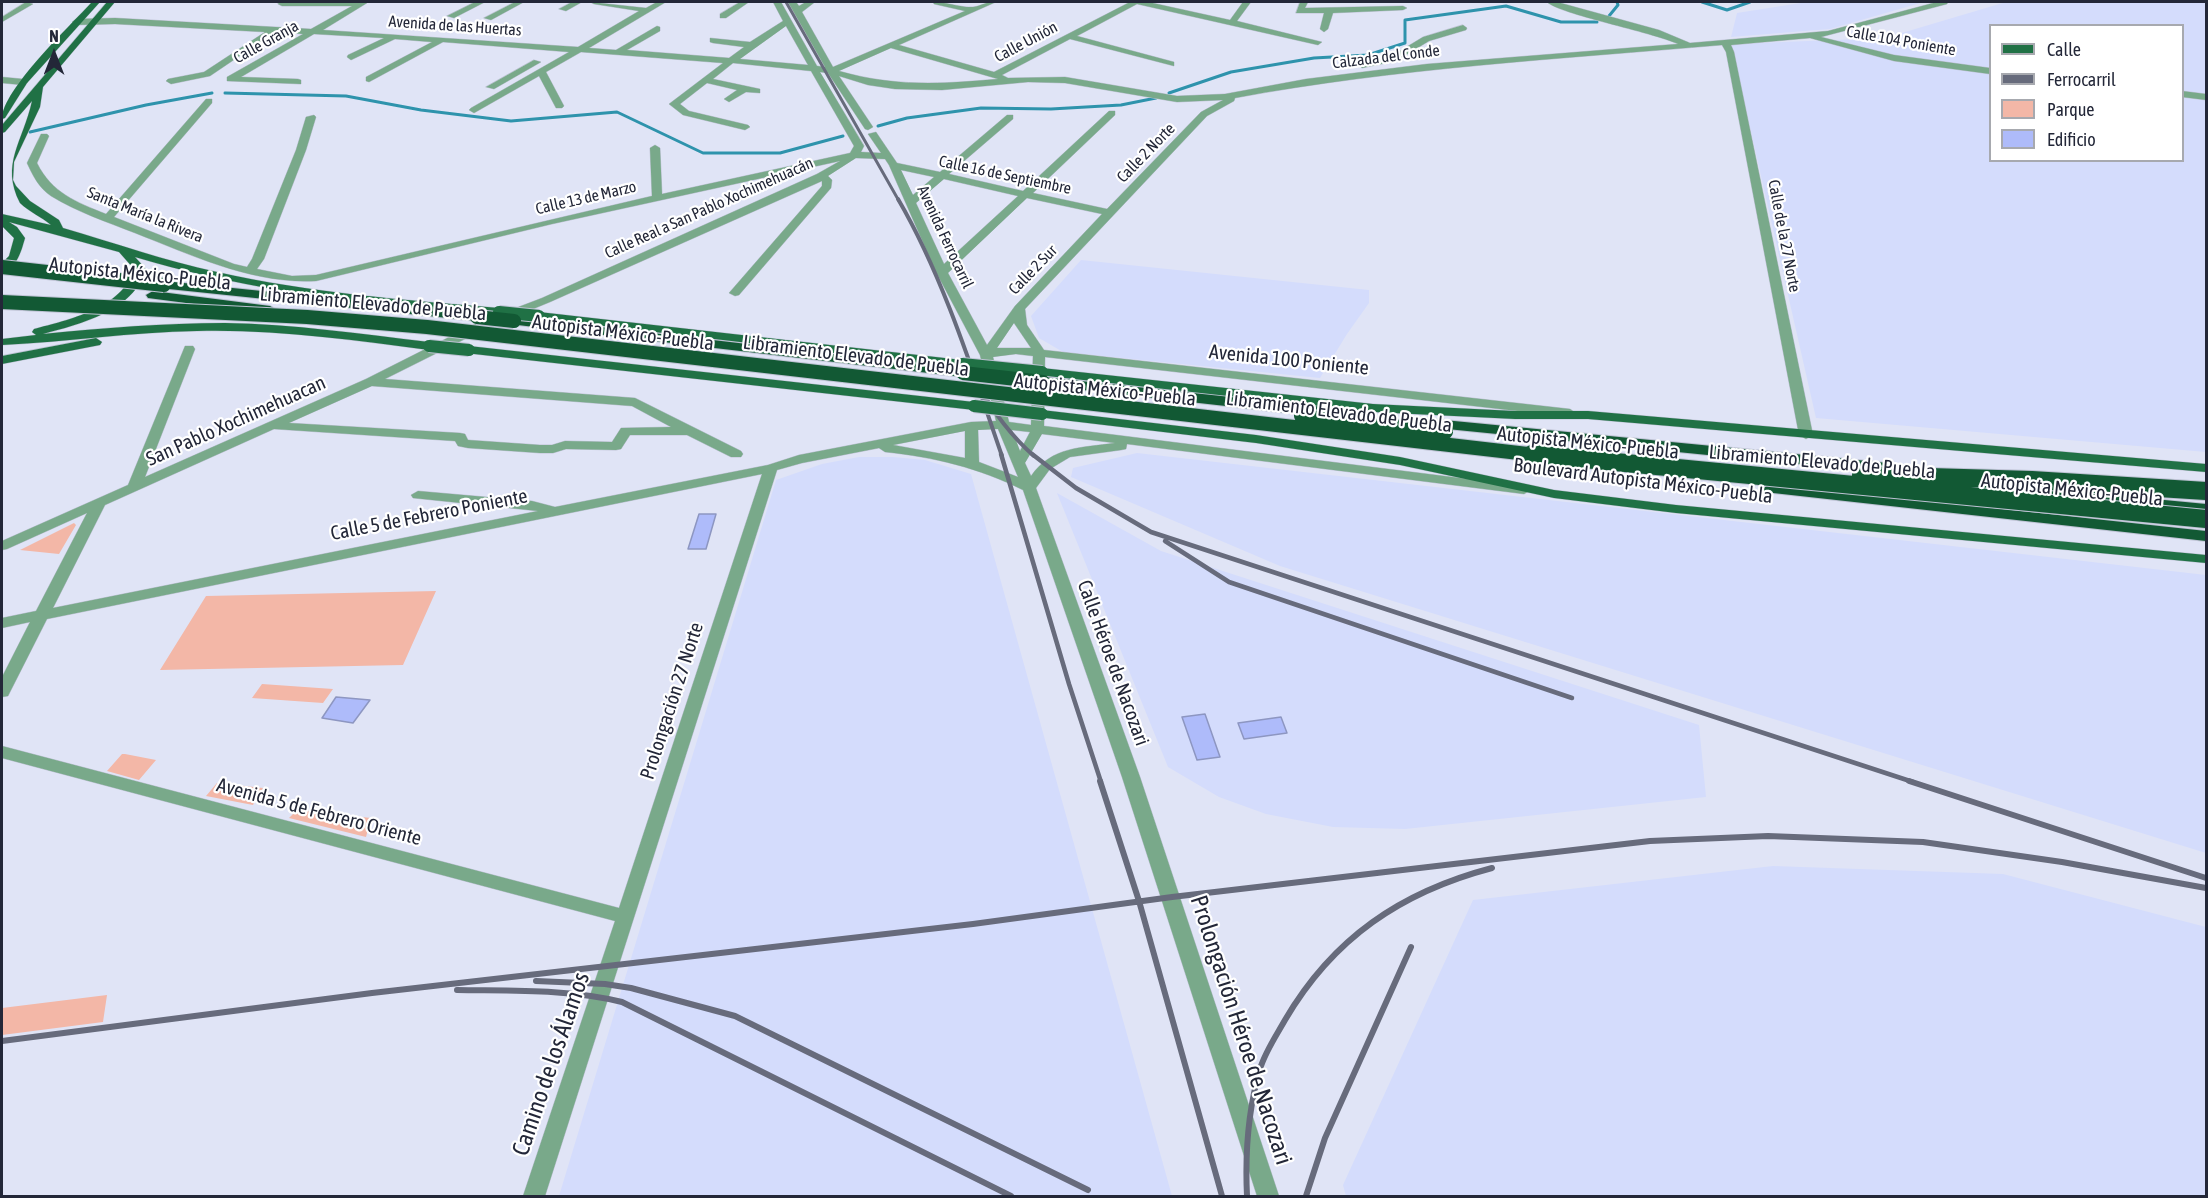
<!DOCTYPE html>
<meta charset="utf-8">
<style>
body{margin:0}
#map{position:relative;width:2208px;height:1198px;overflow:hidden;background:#e0e4f6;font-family:"Asap Condensed",sans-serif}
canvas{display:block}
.frame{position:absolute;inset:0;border:3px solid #232738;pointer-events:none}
.legend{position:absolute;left:1989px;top:24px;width:195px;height:138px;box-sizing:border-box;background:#fff;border:2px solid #a7a9af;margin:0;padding:8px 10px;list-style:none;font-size:18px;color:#232738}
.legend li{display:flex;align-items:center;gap:12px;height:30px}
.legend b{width:30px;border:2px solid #a7a9af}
.north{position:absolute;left:24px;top:24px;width:60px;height:60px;-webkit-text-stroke:4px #fff;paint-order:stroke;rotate:0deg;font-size:16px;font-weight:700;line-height:24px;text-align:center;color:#232738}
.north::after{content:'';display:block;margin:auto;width:21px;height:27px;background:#232738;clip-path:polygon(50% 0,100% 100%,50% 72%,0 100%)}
</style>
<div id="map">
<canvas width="2208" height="1198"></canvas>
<div class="frame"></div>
<ul class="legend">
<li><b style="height:8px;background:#207145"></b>Calle</li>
<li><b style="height:8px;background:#676b7c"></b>Ferrocarril</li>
<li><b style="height:16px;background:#f3b7a7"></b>Parque</li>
<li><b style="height:16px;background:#aebbfa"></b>Edificio</li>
</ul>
<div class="north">N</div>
</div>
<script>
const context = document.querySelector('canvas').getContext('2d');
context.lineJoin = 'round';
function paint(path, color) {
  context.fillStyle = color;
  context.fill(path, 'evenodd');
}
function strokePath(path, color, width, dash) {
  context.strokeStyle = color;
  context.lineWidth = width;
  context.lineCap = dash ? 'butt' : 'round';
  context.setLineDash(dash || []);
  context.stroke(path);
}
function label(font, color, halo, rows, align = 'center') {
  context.font = font + ' "Asap Condensed",sans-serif';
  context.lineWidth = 4.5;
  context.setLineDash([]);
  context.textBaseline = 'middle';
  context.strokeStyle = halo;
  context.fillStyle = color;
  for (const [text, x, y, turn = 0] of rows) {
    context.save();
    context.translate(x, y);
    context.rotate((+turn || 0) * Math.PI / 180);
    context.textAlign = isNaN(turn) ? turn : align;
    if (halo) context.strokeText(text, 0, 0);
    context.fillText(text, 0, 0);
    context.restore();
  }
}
paint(new Path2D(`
 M1807,2H1924L1830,29L1731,37L1737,13Z
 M2006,2H2206V452L1816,418L1731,44L1885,38ZM1990,26H2182V160H1990Z
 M1081,260L1369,290V303L1347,334L1320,378L1063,352L1039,338L1031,316Z
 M1137,453L2206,575V853L1280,566L1071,477L1073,468Z
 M859,457H893L925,460L971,474L1172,1196H559L776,480L822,464Z
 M1057,493L1161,551L1699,725L1706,797L1405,829L1333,827L1266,814L1219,797L1168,767Z
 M1773,866L2003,874L2206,927V1196H1346L1343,1185L1473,900Z`), '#d4dcfc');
paint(new Path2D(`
 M74,523L76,525L59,554L20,550Z
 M436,591L403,665L160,670L206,596Z
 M262,684L333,689L323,703L252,698Z
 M122,754H125L156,760L139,780L107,771Z
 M217,783L263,788L253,805L206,796Z
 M297,810L371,818L366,837L289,818Z
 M107,995L103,1022L2,1035V1008Z`), '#f3b7a7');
strokePath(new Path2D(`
 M1702,2L1727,10L1750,2
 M1609,16L1618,5L1617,2
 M225,93L346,96L421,110L511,121L617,112L703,153H780L843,136
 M1169,93L1231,72L1314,58L1368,55L1405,43V20L1506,6L1561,22H1597
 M878,126L907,118L981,108L1051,109L1121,105L1156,98
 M30,132L146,105L212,93`), '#2e93ac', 3);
const building = new Path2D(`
 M699,514H716L706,549H688Z
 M336,697L370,700L353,723L322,718Z
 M1205,714L1220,757L1197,760L1182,717Z
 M1281,717L1287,733L1244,739L1238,723Z`);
paint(building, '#aebbfa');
strokePath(building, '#8d96c1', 1.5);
const minor = new Path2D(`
 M26,2L33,4L2,22V17Z
 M279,2L367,3L323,30L578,47L639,11L594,4L590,2L646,8L657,2H666L589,48L616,50L657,26L660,27V31L627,50L729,58L744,47L713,43L710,42V38L750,42L783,21L773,2H781L817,66L825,67L788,2H796L799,6L806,2H815L802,12L833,67L965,11L934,4L933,2C946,2 962,8 973,7C982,6 987,1 996,2L899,45L994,72L1130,2H1148L1230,20L1243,2H1251L1237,21L1322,42L1318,45L1137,4L1077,36L1174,62V66L1070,39L1002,75L1008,78L1065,77L1177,96L1225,94L1306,79L1427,64L1678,44C1652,32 1559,14 1547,2H1557L1659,30L1690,43L1828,31L1937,2H1948L1947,4L1821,37L1894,55L1990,68V74L1894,61L1810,38L1731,45L1734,52L1813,435L1806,439L1799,435L1726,52L1722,45C1560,59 1396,68 1235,98L1234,101L1207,116L1025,309L1027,325L1044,350L1570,409L1576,413L1570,417L1045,357L1044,426L1524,486L1531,490L1524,494L1127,444L1126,449L1121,450L1070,457L1050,469L1036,488L1140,777L1279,1196H1257L1122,777L1023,490C979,468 934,457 885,452L879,448L802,463L777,470L545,1196H523L615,921L2,758V746L619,908L762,474L47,619L10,692L8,696L2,697V677L30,622L2,628V618L36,611L87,513L7,549L2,550V541L128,485L185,346H193L195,349L145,477L366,379L479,322L542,298L817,174L840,161L552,224L316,281C252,284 194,256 135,233C107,222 77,212 51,196C39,188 33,176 27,163L41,134H47L49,136L37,163C52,193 76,202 106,214L206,99H212V103L114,217L234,264L247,267L252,259L296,150L306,117L314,115L316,117L306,150L264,259L257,269L292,276L316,275L652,196L650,148L655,145L660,148L662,194L850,153L854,146L811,71L733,63L713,79L760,89V93L746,92L729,102L724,99L737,90L707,83L680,104L689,111L748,125L750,127L745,130L683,115L669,104L723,63L581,52L546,72L564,106L562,108H556L539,76L474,113L469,110L471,108L569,52L443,42L369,82L366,81V77L432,42L395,39L351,60L347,57L348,55L384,38L314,34L241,77L298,79L301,80V84L227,81V77L303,34L275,32L210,76L171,84L166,81L168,79L204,72L265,32L115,24L76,25L72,22L76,19L115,18L311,29L352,6H282L278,4ZM786,26L808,65L740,59ZM891,48L998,79C941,84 895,87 839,71ZM820,72L828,73L865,129L868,130L873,127L839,76L868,85L895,89L942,90L1028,82L1065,83L1177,102L1223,100L1201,112L1107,209L1033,193L1115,115V111H1109L1023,191L949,174L1013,119V115H1007L940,172L897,163L876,132L868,134L881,153L861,152L864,146ZM856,158L885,159L889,165L936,272L980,355L996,421L971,422L799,455L768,465L555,507L532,501L418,491L411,495L413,498L538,511L53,608L105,505L274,429L455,441L458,446L468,448L540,453H553L566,449L616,450L621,449L630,435H687L731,457H741L743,454L741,451L635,398L385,379L487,328L550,302L822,181V186L729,293L735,296L739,295L831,188L832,180L828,176ZM901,170L934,177L913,195ZM944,179L1018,196L944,264L916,203ZM1027,198L1102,214L1015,306L987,345L948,273ZM1014,323L1031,348H997ZM1016,354L1033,356L1031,425L1009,422L993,357ZM372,386L632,406L671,427L621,428L612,442L565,441L552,445H540L468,440L465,434L460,433L289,423ZM998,429L1018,477L979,462L978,430ZM1012,430L1030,432L1020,451ZM965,431V458L893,445ZM1042,434L1115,443C1081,448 1052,446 1031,476L1025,463Z
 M475,2H485L454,18L447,16Z
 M515,2H524L491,20L484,18Z
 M572,2H582L566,11L559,9Z
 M740,2H749L726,18H720V14Z
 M1300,2H1308L1305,8L1403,6L1407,8L1403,10L1333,13L1328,29L1324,32L1320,29L1324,13H1296Z
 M1463,25L1467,28L1466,30L1429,41L1396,61L1362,68L1358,65L1390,57L1423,37Z
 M534,60L541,62L494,89L486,87Z
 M2,77L23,79L28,82L23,85L2,83Z
 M2182,91L2206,94V100L2182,97Z`);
const major = new Path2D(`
 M92,2H100L27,83L5,118L2,119C2,90 71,25 92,2Z
 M107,2H115L43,87L40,107L14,162L13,180L16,186L30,201L59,220L63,228C115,243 165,261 217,272C310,293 405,300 499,308L505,312L503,314C484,319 451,311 431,309C330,300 232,286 135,257L146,269C134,311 80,324 43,334C103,328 164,323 225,323C293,324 361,334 429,342L435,346L429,350C352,340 275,329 197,331C132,332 67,342 2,345V339L36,335L32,332L34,329C68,320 123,308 134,269L119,252L9,222L17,227L25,238C21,252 17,268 2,272V263L9,256L14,238L2,226V214L51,225C42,217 29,212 20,203C0,164 23,142 32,101L5,132L2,133V125Z
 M539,312L962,360L968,364L962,368L535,318L533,316Z
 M96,338L102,342L100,345L2,364V356Z
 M469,346L974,402L980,406L974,410L465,353V347Z
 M1042,368L1373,404L1515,411H1588L2206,464V472L1588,419H1515L1373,412L1038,375L1036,372L1038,369Z
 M1042,410L1256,435L1400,457L1554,490L1676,505L2206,555V563L1676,513L1554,498L1400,465L1256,443L1037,417L1036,414L1037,411Z`);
const highway = new Path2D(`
 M164,281L477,313L484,317L477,321L159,288L157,285Z
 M153,291L270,306L277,310L270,314L148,298L146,295Z
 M514,317L963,369L970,373L963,377L509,324L507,321Z
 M1043,377L1324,407L1332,412L1324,417L1038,385L1035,382L1038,379Z
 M1423,418L1888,463L1896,468L1888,473L1417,426L1415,423Z
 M1966,481L2206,504V514L1960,489L1958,486Z
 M1770,484L2206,531V541L1764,492L1762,489Z`);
strokePath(minor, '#bec2d4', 1);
strokePath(major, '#bec2d4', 1);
strokePath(highway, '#bec2d4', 2);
paint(minor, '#79a98a');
paint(major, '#207145');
paint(highway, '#125934');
strokePath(new Path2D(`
 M786,2L899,201`), '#676b7c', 3);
strokePath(new Path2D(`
 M898,199C943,276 973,372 1002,456
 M977,383C992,410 1010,435 1034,456`), '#676b7c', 4);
strokePath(new Path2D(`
 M1001,454L1069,684L1101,782
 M1032,454L1076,488L1151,532L1913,782
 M1165,541L1229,582L1572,698`), '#676b7c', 4.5);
strokePath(new Path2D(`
 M1100,781L1139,901L1222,1196
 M1909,781L2206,878
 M536,981L605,984L631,988L735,1016L1088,1190
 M457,990C512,991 569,989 622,1002L1011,1196
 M2,1041L372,993L973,924L1172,897L1650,841L1768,836L1923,842L2062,862L2206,888
 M1247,1196C1245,1154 1248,1110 1260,1069C1265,1052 1276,1036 1285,1020C1333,938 1401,892 1492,868
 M1306,1196L1325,1138L1411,947`), '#676b7c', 6);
const majorBridge = new Path2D(`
 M499,312L539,316
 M429,346L469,350
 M962,364L1042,372
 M974,406L1042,414`);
const highwayBridgeFar1 = new Path2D(`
 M2,267L164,285
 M2,302L307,317L427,327L1545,456
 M477,317L514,321
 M963,373L1043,382
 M1301,416L1446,432`);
const highwayBridge = new Path2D(`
 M1532,454L2206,519
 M1861,475L2032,480L2206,491`);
strokePath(majorBridge, '#bec2d4', 14, []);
strokePath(highwayBridgeFar1, '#bec2d4', 16, []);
strokePath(highwayBridge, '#bec2d4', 20, []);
strokePath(majorBridge, '#207145', 12);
strokePath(highwayBridgeFar1, '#125934', 14);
strokePath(highwayBridge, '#125934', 18);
label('16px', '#232738', '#fff', [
 ["Avenida de las Huertas",455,26,4],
 ["Calle 104 Poniente",1901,41,10],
 ["Calle Granja",266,42,-29],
 ["Calle Unión",1026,42,-28],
 ["Calzada del Conde",1386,57,-7],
 ["Calle 2 Norte",1146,153,-46],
 ["Calle 16 de Septiembre",1005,175,12],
 ["Calle 13 de Marzo",586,198,-13],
 ["Calle Real a San Pablo Xochimehuacán",709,208,-24],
 ["Santa María la Rivera",145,215,22],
 ["Calle de la 27 Norte",1784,236,79],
 ["Avenida Ferrocarril",945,237,65],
 ["Calle 2 Sur",1033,270,-46]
]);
label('20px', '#232738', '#fff', [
 ["Autopista México-Puebla",140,274,6],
 ["Libramiento Elevado de Puebla",373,304,5],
 ["Autopista México-Puebla",623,333,7],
 ["Libramiento Elevado de Puebla",856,356,7],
 ["Avenida 100 Poniente",1289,360,6],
 ["Autopista México-Puebla",1105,390,6],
 ["Libramiento Elevado de Puebla",1339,412,7],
 ["San Pablo Xochimehuacan",236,421,-24],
 ["Autopista México-Puebla",1588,443,6],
 ["Libramiento Elevado de Puebla",1822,462,5],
 ["Boulevard Autopista México-Puebla",1643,481,7],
 ["Autopista México-Puebla",2072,490,6],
 ["Calle 5 de Febrero Poniente",429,515,-11],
 ["Calle Héroe de Nacozari",1113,663,70],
 ["Prolongación 27 Norte",672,701,-72],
 ["Avenida 5 de Febrero Oriente",319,812,15]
]);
label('24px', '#232738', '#fff', [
 ["Prolongación Héroe de Nacozari",1241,1030,72],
 ["Camino de los Álamos",551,1064,-71]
]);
</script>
